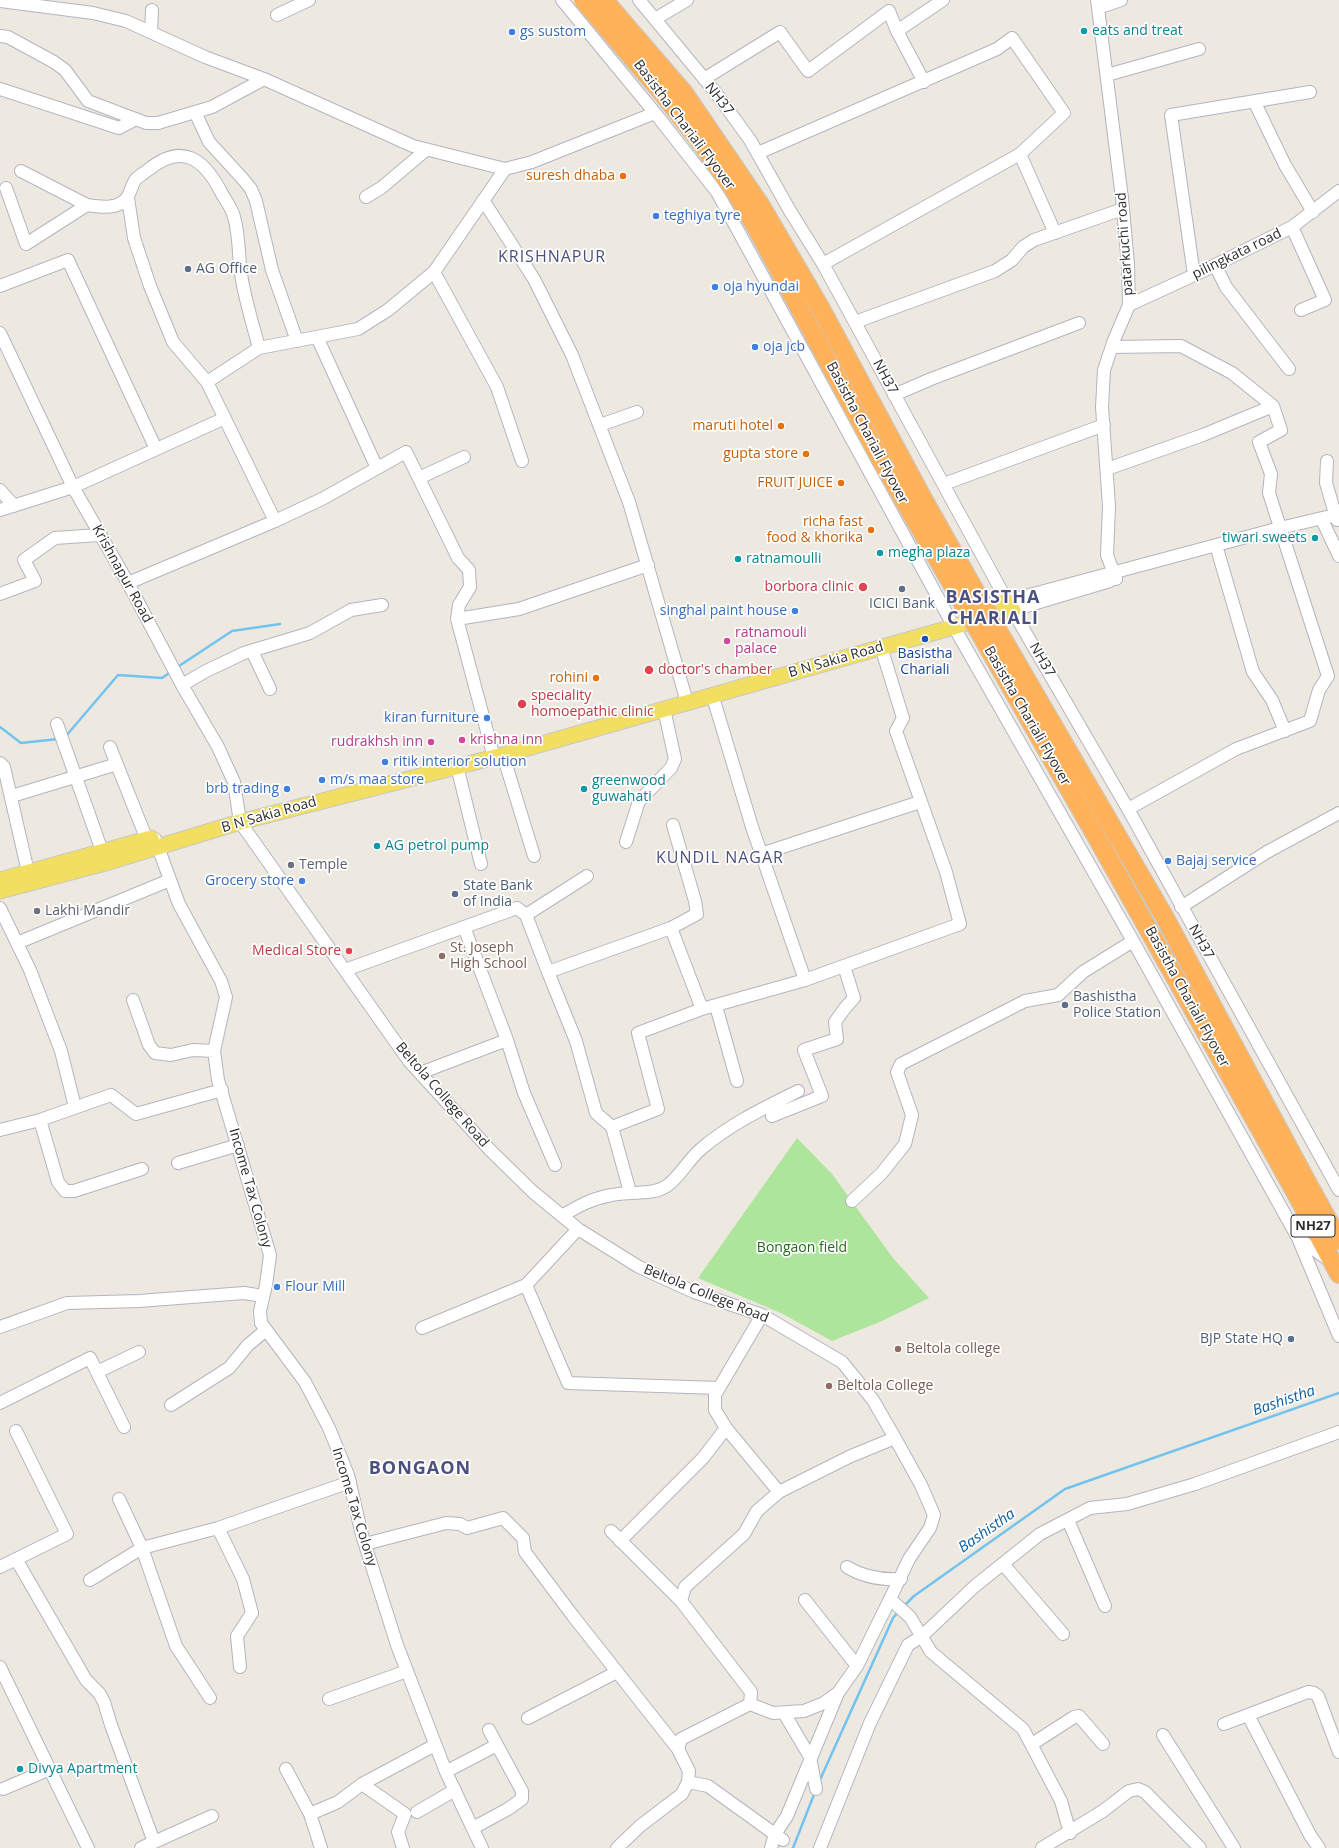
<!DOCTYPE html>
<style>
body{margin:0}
canvas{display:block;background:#eee9e0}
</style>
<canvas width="1339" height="1848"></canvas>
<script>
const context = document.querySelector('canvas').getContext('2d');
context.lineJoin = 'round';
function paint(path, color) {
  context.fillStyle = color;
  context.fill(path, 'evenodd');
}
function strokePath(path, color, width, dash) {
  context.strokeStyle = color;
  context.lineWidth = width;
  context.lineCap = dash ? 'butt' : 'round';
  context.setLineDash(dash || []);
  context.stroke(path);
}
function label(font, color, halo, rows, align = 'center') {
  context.font = font + ' "Open Sans",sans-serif';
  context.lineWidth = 3.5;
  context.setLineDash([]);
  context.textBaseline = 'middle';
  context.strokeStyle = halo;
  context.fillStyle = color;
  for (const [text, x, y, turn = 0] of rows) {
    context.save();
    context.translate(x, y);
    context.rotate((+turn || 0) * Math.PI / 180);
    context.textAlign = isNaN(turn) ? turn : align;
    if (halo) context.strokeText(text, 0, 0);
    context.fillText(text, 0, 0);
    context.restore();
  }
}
paint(new Path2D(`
 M797,1138L832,1174L893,1258L929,1298L882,1321L832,1341L783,1314L698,1278Z`), '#aee59c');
strokePath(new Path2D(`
 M176,668L232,631L280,624
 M0,727L21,743L58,739
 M66,736L118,675L162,678L171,672
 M904,1606L914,1596L1065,1489L1339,1393
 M819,1782L893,1618L899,1611
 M793,1848L815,1792`), '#73c3f0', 2.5);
const minor = new Path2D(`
 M562,0L655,113L717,192L954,627L1133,941L1298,1238L1339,1336
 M639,0L716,93L750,140L790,211L823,264L1007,601L1128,809L1339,1190
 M1097,0L1122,198L1128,264L1129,305L1114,340L1104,370L1102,407L1109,506L1107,555L1116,579
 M0,1L93,13L126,21L205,57L264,79L413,146L505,169
 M1098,8L1121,0
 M277,15L309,0
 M655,19L687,0
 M897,31L943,0
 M151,32L152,10
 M0,36L8,37L54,62L65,70L88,101L146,123H158L212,107L264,79
 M1107,75L1199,49
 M704,79L780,32L808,71L889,11L897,31L924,82
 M0,89L119,128L136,119
 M1254,101L1285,165L1313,212
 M195,112L209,142L242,178L251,189L256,201L272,270L297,341
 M758,153L997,49L1012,38L1064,113L1020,154
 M21,171L87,205
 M6,188L26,244L87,205C100,207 121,210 128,196C131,191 132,184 136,179C139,176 144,173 148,170C182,142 204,159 221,192C225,200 232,208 234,217C240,237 238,259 242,280C246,303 253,325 259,348
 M366,197L381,188L426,150
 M128,198L134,238L150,286L173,342L207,382L275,521
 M483,200L534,279L572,355L629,502L685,695
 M1292,227L1325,300L1301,310
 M823,264L1020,154L1055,233
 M1215,265L1226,287L1289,369
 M434,272L497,387L522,461
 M1194,275L1171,115L1310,92
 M0,286L68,260L156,449
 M1129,305L1203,271L1292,227L1339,191
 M855,322L995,271L1012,260L1023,247L1034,240L1123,209
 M0,333L73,487L128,583L182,685L218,747L234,782L240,822L409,1061L490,1150L533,1192L578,1229L639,1267L694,1292L762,1315L842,1362L873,1400L895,1438L921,1485L934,1515L930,1528L909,1559L890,1599L910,1617L931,1652L1023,1729L1061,1801L1070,1833
 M317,337L377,468
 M207,382L259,348L358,329L388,310L434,272L505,169L532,162L655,113
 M894,395L931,379L1079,323
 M600,425L637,412
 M1327,461L1326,483L1337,520
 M1107,469L1203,435L1273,406L1232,373L1181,346L1112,347
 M419,478L464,457
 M944,484L1104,425
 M0,490L14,506
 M0,510L73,487L225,418
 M1324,524L1339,556
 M1218,552L1253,672L1272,700L1285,731
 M128,583L275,521L322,499L406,452L458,558L469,570L470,587L459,605L457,619L492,750
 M0,594L35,581L24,560L55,538L99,535
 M1007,601L1280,528L1339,514
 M1013,610L1110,581
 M457,619L519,609L648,565
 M252,651L270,689
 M182,685L206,671L244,653L310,633L351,610L382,605
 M715,704L752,827L805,980
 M57,724L102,851
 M110,747L147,840
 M503,755L534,856
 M0,763L4,767L28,872
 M457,766L481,864
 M12,796L117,764
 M1128,809L1236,749L1310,721L1319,690L1328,676L1269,493L1271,474L1259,442L1281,430L1273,406
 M155,839L179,904L221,981L226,997L214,1051L218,1080L270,1255L266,1285L260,1311L261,1323L305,1382L329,1428L348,1475L362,1535L397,1645L446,1772L482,1848
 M626,842L639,801L671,768L675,759L664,709
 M761,854L920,802
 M587,876L526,915L548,972L671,928L702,1009
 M1181,907L1267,852L1339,813
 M0,908L30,970L61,1051L75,1107
 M464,927L507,1040L524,1093L555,1165
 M671,928L697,914L695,901L673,825
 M17,943L170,880
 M345,970L517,908L526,915
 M548,972L576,1041L596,1113L612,1127L630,1192
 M133,1000L149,1045L155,1053L171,1055L193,1050L214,1051
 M716,1006L737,1081
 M420,1073L507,1040
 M772,1116L822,1096L804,1050L837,1039L835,1022L845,1008L854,998L844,966
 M40,1120L58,1182L65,1191H74L142,1169
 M612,1127L658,1109L638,1033L702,1009L805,980L960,924L946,872L896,731L903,718L881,647
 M0,1130L40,1120L111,1095L136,1114L222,1090
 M178,1163L238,1145
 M852,1201L881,1174L905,1144L912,1115L897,1072L901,1064L1025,1001L1058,995L1083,972L1133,941
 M562,1216C578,1206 593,1198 612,1195C630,1191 654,1196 668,1185C681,1175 689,1159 701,1149C730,1124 764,1108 798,1091
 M578,1229L526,1285L568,1383L719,1388
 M1298,1238L1330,1261
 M762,1315L715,1395V1410L726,1428L779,1492
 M0,1327L67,1303L139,1301L244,1293L263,1296
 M422,1328L526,1285
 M97,1372L139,1352
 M0,1403L90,1358L124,1427
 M171,1405L229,1368L248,1345L266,1330
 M119,1499L142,1548L176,1646L210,1698
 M1068,1520L1105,1606
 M218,1528L243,1579L252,1613L237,1636L240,1667
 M611,1531L681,1601
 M620,1541L703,1458L726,1428
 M365,1544L446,1523L460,1524L467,1528L503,1518L523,1538L525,1552L573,1616L678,1749
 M16,1559L86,1680L99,1693L104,1702L111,1725L154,1842
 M1003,1564L1063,1634
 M0,1567L67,1534L16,1431
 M847,1567C863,1577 882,1580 901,1579
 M90,1580L142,1548L218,1528L350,1482
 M805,1600L857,1666
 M0,1667L88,1848
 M329,1699L407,1671
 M750,1704L773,1713L804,1711L824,1703L838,1693L857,1666L890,1599
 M784,1713L810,1757L816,1789
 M1248,1715L1310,1835L1319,1848
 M528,1718L617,1672
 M1224,1724L1308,1692L1314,1693L1318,1696L1339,1752
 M489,1730L497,1745
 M1163,1735L1234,1848
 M1032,1744L1074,1717L1079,1716L1103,1744
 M453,1768L497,1745L522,1791V1799L508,1809L473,1828
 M286,1769L310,1814
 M688,1782L708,1786L783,1840
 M362,1784L405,1814L398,1832L403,1848
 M3,1789L50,1769
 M417,1812L455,1790
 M141,1848L212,1816
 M321,1848L310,1814L338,1802L362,1784L435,1745
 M617,1848L640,1826L682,1794L688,1782L689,1771L678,1749L681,1739L750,1704L751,1692L681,1601L685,1587L744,1534L757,1511L779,1492L851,1456L895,1438
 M771,1848L775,1834L787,1816L838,1693
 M820,1848L870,1723L908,1645L922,1636L975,1586L1040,1534L1090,1508L1127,1504L1195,1484L1339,1432
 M1042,1848L1103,1811L1129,1791L1138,1789L1145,1792L1200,1848`);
const major = new Path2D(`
 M980,609L1007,601
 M0,880L151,838
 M0,891L105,863L240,822L503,755L1013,610`);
const highway = new Path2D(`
 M1307,1182L1339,1240
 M1293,1188L1339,1274`);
strokePath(minor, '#b3b4c0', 14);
strokePath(major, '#c8c8c8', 17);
strokePath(highway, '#c8c8c8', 20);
strokePath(minor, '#fff', 12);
strokePath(major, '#f2df61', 15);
strokePath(highway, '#ffb25a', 18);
const highwayBridge = new Path2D(`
 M583,0L663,94L704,147L734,190L757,229L882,462L1096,836L1293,1188
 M604,0L684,93L761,206L820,307L921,495L979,598L1164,916L1307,1182`);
strokePath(highwayBridge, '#c8c8c8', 20, []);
strokePath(highwayBridge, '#ffb25a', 18);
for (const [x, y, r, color] of [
 [1084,31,4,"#0f9aa8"],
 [512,32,4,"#3f7fe0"],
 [623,176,4,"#e8710a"],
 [656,216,4,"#3f7fe0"],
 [188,269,4,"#5c6f8a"],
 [715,287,4,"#3f7fe0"],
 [755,347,4,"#3f7fe0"],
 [781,426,4,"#e8710a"],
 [806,454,4,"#e8710a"],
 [841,483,4,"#e8710a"],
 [871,530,4,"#e8710a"],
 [1315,538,4,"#0f9aa8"],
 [880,553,4,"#0f9aa8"],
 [738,559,4,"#0f9aa8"],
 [863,587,5,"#e0444e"],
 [902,589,4,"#5c6f8a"],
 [795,611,4,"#3f7fe0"],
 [925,639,4,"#1a4fb4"],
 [727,641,4,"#d1479c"],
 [649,670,5,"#e0444e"],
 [596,678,4,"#e8710a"],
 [522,704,5,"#e0444e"],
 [487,718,4,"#3f7fe0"],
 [462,740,4,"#d1479c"],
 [431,742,4,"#d1479c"],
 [385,762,4,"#3f7fe0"],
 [322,780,4,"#3f7fe0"],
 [287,789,4,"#3f7fe0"],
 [584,789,4,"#0f9aa8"],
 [377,846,4,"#0f9aa8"],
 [1168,861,4,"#3f7fe0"],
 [291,865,4,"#6b7280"],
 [302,881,4,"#3f7fe0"],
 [455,894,4,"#5c6f8a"],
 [37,911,4,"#6b7280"],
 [349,951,4,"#e0444e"],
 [442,956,4,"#8d6e63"],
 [1065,1005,4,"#5c6f8a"],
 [277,1287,4,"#3f7fe0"],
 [1291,1339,4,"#5c6f8a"],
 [898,1349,4,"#8d6e63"],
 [829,1386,4,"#8d6e63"],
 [20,1769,4,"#0f9aa8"]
]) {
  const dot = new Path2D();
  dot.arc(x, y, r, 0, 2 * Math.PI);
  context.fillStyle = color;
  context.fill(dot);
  strokePath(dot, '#fff', 1.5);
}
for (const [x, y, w] of [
 [1313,1226,44]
]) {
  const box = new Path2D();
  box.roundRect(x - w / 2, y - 11, w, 22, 3);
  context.fillStyle = '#fff';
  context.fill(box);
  strokePath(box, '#2d2d2d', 1);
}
label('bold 13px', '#2d2d2d', null, [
 ["NH27",1313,1226]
]);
label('14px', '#0d838f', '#fff', [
 ["eats and treat",1092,31],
 ["tiwari sweets",1307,538,"right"],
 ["megha plaza",888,553],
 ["ratnamoulli",746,559],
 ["greenwood",592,781],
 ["guwahati",592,797],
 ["AG petrol pump",385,846],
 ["Divya Apartment",28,1769]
], 'left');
label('14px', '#366cbe', '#fff', [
 ["gs sustom",520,32],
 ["teghiya tyre",664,216],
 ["oja hyundai",723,287],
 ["oja jcb",763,347],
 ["singhal paint house",787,611,"right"],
 ["kiran furniture",479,718,"right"],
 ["ritik interior solution",393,762],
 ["m/s maa store",330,780],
 ["brb trading",279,789,"right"],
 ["Bajaj service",1176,861],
 ["Grocery store",294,881,"right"],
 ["Flour Mill",285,1287]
], 'left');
label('14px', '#2d2d2d', '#fff', [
 ["NH37",719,99,52],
 ["Basistha Chariali Flyover",684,125,53],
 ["patarkuchi road",1125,244,-94],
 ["pilingkata road",1237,254,-26],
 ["NH37",885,377,62],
 ["Basistha Chariali Flyover",867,433,62],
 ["Krishnapur Road",122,574,61],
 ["B N Sakia Road",836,660,-16],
 ["NH37",1042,660,60],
 ["Basistha Chariali Flyover",1027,716,60],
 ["B N Sakia Road",269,815,-16],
 ["NH37",1201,942,61],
 ["Basistha Chariali Flyover",1187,997,61],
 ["Beltola College Road",442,1095,49],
 ["Income Tax Colony",250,1188,74],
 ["Beltola College Road",706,1294,22],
 ["Income Tax Colony",354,1507,73]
]);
label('14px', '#c56008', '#fff', [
 ["suresh dhaba",615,176],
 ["maruti hotel",773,426],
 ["gupta store",798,454],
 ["FRUIT JUICE",833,483],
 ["richa fast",863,522],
 ["food & khorika",863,538],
 ["rohini",588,678]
], 'right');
label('14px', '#4e5e75', '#fff', [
 ["AG Office",196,269],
 ["ICICI Bank",902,604,"center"],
 ["State Bank",463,886],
 ["of India",463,902],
 ["Bashistha",1073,997],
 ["Police Station",1073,1013],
 ["BJP State HQ",1283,1339,"right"]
], 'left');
label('14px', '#be3a42', '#fff', [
 ["borbora clinic",854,587],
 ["doctor's chamber",658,670,"left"],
 ["speciality",531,696,"left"],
 ["homoepathic clinic",531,712,"left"],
 ["Medical Store",341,951]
], 'right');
label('14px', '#b23c85', '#fff', [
 ["ratnamouli",735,633],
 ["palace",735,649],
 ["krishna inn",470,740],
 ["rudrakhsh inn",423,742,"right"]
], 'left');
label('14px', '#164399', '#fff', [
 ["Basistha",925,654],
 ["Chariali",925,670]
]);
label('14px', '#5b616d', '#fff', [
 ["Temple",299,865],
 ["Lakhi Mandir",45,911]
], 'left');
label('14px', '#785e54', '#fff', [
 ["St. Joseph",450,948],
 ["High School",450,964],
 ["Beltola college",906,1349],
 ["Beltola College",837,1386]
], 'left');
label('14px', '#236c1a', '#fff', [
 ["Bongaon field",802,1248]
]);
label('italic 15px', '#0c60a1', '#fff', [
 ["Bashistha",1284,1401,-19],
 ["Bashistha",987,1531,-35]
]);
context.letterSpacing = '1px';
label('16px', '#4c507f', '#fff', [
 ["KRISHNAPUR",552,257],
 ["KUNDIL NAGAR",720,858]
]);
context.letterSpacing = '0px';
context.letterSpacing = '1px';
label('bold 18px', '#4c507f', '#fff', [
 ["BASISTHA",993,598],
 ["CHARIALI",993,619],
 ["BONGAON",420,1469]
]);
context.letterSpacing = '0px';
</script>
